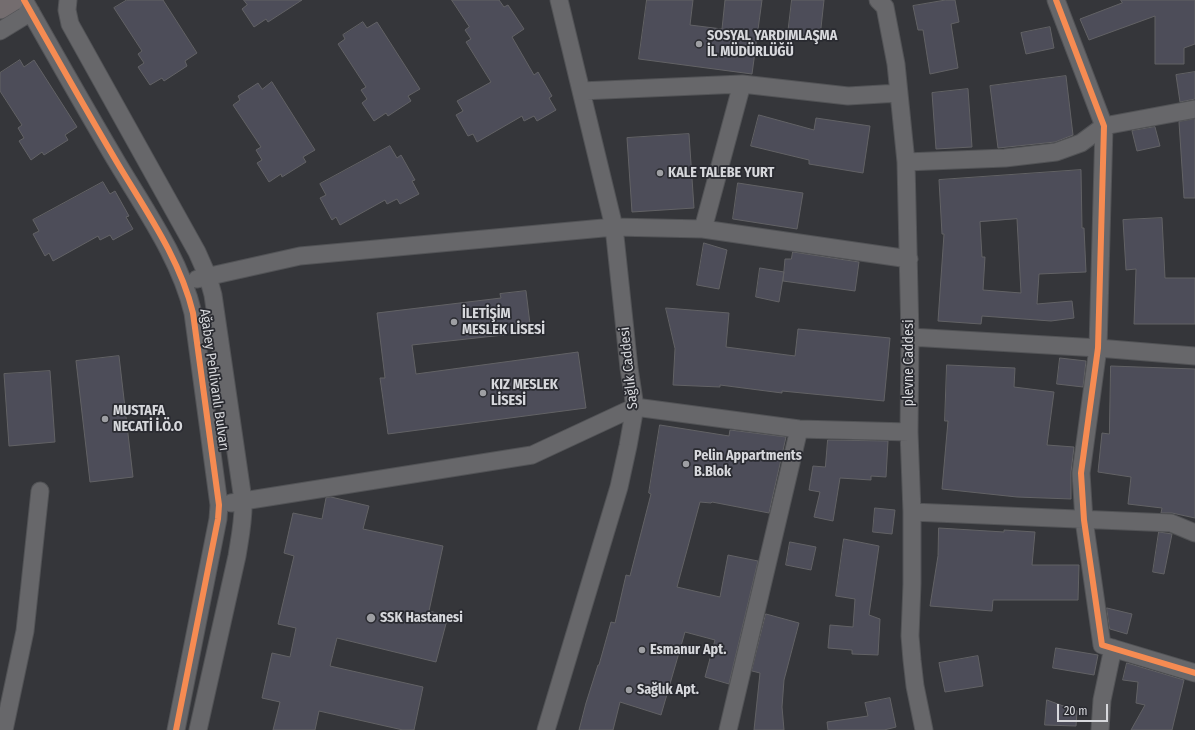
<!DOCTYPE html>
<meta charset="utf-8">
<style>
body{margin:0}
#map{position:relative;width:1195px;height:730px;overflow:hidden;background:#35363a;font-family:"Fira Sans Condensed",sans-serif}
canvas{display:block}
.scale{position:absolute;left:1057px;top:704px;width:51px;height:18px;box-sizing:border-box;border:2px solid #d7d8dc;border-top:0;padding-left:5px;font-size:12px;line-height:14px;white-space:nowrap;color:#d7d8dc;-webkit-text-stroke:3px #2a2b31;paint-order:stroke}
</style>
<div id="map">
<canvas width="1195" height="730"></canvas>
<div class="scale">20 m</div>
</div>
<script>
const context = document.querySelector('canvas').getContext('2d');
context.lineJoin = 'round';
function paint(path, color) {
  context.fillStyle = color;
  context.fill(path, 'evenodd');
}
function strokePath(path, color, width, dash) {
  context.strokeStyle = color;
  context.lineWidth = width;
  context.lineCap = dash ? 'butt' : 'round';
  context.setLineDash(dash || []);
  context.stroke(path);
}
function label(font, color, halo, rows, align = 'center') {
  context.font = font + ' "Fira Sans Condensed",sans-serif';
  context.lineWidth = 3.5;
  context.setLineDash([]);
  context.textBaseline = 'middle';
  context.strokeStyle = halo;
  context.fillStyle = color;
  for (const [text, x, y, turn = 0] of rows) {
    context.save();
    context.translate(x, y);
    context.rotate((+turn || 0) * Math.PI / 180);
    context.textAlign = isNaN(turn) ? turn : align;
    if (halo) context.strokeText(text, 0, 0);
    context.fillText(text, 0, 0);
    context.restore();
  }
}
const building = new Path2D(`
 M127,0H163L197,53L185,61L187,66L164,81L162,78L150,85L138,67L144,63L138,54L142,51L114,8Z
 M244,0H302L268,22L266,19L254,27L242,9L247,5Z
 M452,0H499L504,7L508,5L524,29L512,37L534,75L538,72L552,96L549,98L556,110L537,121L534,116L524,121L522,116L477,142L473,134L468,136L456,115L463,111L457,101L491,82L466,42L471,39L465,30L469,27Z
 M647,0H693L690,25L722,29L725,0H762L752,74L639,59Z
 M792,0H824L820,37L788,34Z
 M946,0H955L959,22L951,24L958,68L930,74L923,30H918L913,6Z
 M1121,0H1195V44L1184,48V64H1155V16L1089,40L1080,19L1122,3Z
 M363,22L367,28L377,22L420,89L408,96L411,101L388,116L386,113L374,121L362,103L367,99L361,90L366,87L338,44L345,39L343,35Z
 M1050,27L1054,48L1026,54L1021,33Z
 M20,60L24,67L34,60L77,127L65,135L68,140L44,155L42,152L31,160L19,141L24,138L18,128L22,125L0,91V73Z
 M1195,72V99L1180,102L1176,75Z
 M1066,76L1073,135L1055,142L998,148L990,86Z
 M272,82L315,150L303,157L306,162L282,177L281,174L269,182L257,163L262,160L256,150L261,147L233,105L240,100L238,96L258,83L262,89Z
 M968,89L972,147L936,149L932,93Z
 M759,115L814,130L816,118L870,126L863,173L809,164V160L751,146Z
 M1195,119V198H1184L1179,122Z
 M1155,127L1160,146L1137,151L1132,131Z
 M689,134L694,208L632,212L627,138Z
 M390,146L397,158L401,155L415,180L412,181L419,194L400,204L397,199L387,204L385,200L340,225L336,217L332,220L320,198L326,195L320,184Z
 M1081,170L1082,228H1084L1086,272L1039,274L1037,304L1072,301L1074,318L1051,321L982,316L981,324L938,321L944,234H942L939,180ZM1017,219L1021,293L983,290L985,257H982L980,222Z
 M103,182L110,194L115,191L129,216L126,217L133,229L113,240L110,235L100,240L98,236L53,261L49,253L45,256L33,234L39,231L33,220Z
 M738,183L803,193L797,229L733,219Z
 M1162,218L1165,278H1195V324H1134L1136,269L1126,270L1123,220Z
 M704,243L727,250L719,289L697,285Z
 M793,252L859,262L855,291L783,281L785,259H791Z
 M760,268L784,272L779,302L756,297Z
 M526,291L531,332L412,345L416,374L578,352L586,408L388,434L380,378H385L377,313L501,298L500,294Z
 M666,308L729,313L726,347L795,356L798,329L890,338L884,401L782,391V393L720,385V387L673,385L675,349Z
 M119,356L133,477L90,482L76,361Z
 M1060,358L1086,361L1083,387L1057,384Z
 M947,365L1015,368L1014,387L1054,392L1047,445L1074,447L1071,472V499L1017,497L942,489L948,421H945Z
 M1111,366L1195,369V518L1172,513H1161L1162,508L1128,504L1131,477L1098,472L1102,433L1109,434Z
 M50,371L55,442L9,446L4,374Z
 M660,425L729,436L730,430L786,437L769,513L712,502L711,503L700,502L677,587L720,597L728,555L758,561L729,684L705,677L715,640L685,632L661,715L620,702L613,730H579L586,703L598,665H599L611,622L615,623L626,575L630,576L651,494L649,493Z
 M828,440L888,441L886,477L871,476V480L840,478L833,521L814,517L820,492L809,490L813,466L825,467Z
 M331,497L369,506L363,529L443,546L429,611L448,616L436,662L337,638L330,666L423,687L414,730H403L319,711L315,730H273L280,702L262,698L272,653L290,657L296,628L278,624L294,556L284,553L293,513L322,519L326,498Z
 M875,508L895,510L892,534L873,532Z
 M939,528L1004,532V530L1035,532L1032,565H1079L1078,600H993L992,611L930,606L938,556Z
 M1159,532L1172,534L1164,574L1153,572Z
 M844,539L879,546L869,615L880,619L878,655L852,654V650L828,648L830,625L853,627L855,599L836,596Z
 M790,542L816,547L811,570L786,565Z
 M1107,608L1132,614L1127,634L1110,629Z
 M766,614L799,623L784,680L782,707L784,730H754L760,673L752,671Z
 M1056,648L1098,655L1094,675L1053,668Z
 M978,656L983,686L945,692L939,663Z
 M1127,663L1184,680L1172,730H1131L1145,705L1136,703L1138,682L1123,680Z
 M890,698L896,727L884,730H828L827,722L868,716L865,703Z
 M1047,700L1077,711L1076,726L1045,725Z`);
paint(building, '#4d4d59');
strokePath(building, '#626265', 1);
const minor = new Path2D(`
 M24,0C55,55 86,110 118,164C146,211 180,259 193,313L219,505L218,519L176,730
 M68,0L67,10L70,24L197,252L208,277L213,295L243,500C244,519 240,537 237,556L198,730
 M878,0L885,7L896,64L906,162L910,337L909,432L912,512V584L910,636L912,660L915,686L924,730
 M1056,0L1104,126L1098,348L1081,473L1084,520L1102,645L1195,673
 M0,31L31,12
 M581,91L742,84L848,96L899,93
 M906,162L1005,158L1056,152L1081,143L1104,126L1195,109
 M703,229L742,84
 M197,279L300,256L614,227L703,229L909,259
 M910,337L1098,348L1195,356
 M231,503L532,455L635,407L799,429L909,432
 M912,512L1171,523L1195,533
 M4,730L25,631L40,491
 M546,730L619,487L628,446L635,407L629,368L614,227L559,0
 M728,730L799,429
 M1100,730L1102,700L1113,648`);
const major = new Path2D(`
 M0,8L13,0`);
strokePath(minor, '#525356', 19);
strokePath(major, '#525356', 23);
strokePath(minor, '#67676a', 17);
strokePath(major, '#746d6f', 21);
strokePath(new Path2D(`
 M24,0C55,55 86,110 118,164C146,211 180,259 193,313L219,505L218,519L176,730
 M1056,0L1104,126L1098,348L1081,473L1084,520L1102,645L1195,673`), '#f68b52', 6);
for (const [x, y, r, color] of [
 [699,44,4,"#9e9fa3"],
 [660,173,4,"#9e9fa3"],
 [454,322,4,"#9e9fa3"],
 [483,393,4,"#9e9fa3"],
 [105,419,4,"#9e9fa3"],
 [686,464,4,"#9e9fa3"],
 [371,618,5,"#9e9fa3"],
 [642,650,4,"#9e9fa3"],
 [629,690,4,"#9e9fa3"]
]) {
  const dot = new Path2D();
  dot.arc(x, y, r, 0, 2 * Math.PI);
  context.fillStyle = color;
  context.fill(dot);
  strokePath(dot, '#2a2b31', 1.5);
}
label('bold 14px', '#d7d8dc', '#2a2b31', [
 ["SOSYAL YARDIMLAŞMA",707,36],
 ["İL MÜDÜRLÜĞÜ",707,52],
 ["KALE TALEBE YURT",668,173],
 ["İLETİŞİM",462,314],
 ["MESLEK LİSESİ",462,330],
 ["KIZ MESLEK",491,385],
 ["LİSESİ",491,401],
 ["MUSTAFA",113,411],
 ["NECATİ İ.Ö.O",113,427],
 ["Pelin Appartments",694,456],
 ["B.Blok",694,472],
 ["SSK Hastanesi",380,618],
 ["Esmanur Apt.",650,650],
 ["Sağlık Apt.",637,690]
], 'left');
label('14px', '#d7d8dc', '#2a2b31', [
 ["plevne Caddesi",909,363,-90],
 ["Sağlık Caddesi",629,368,-96],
 ["Ağabey Pehlivanlı Bulvarı",214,380,82]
]);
</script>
